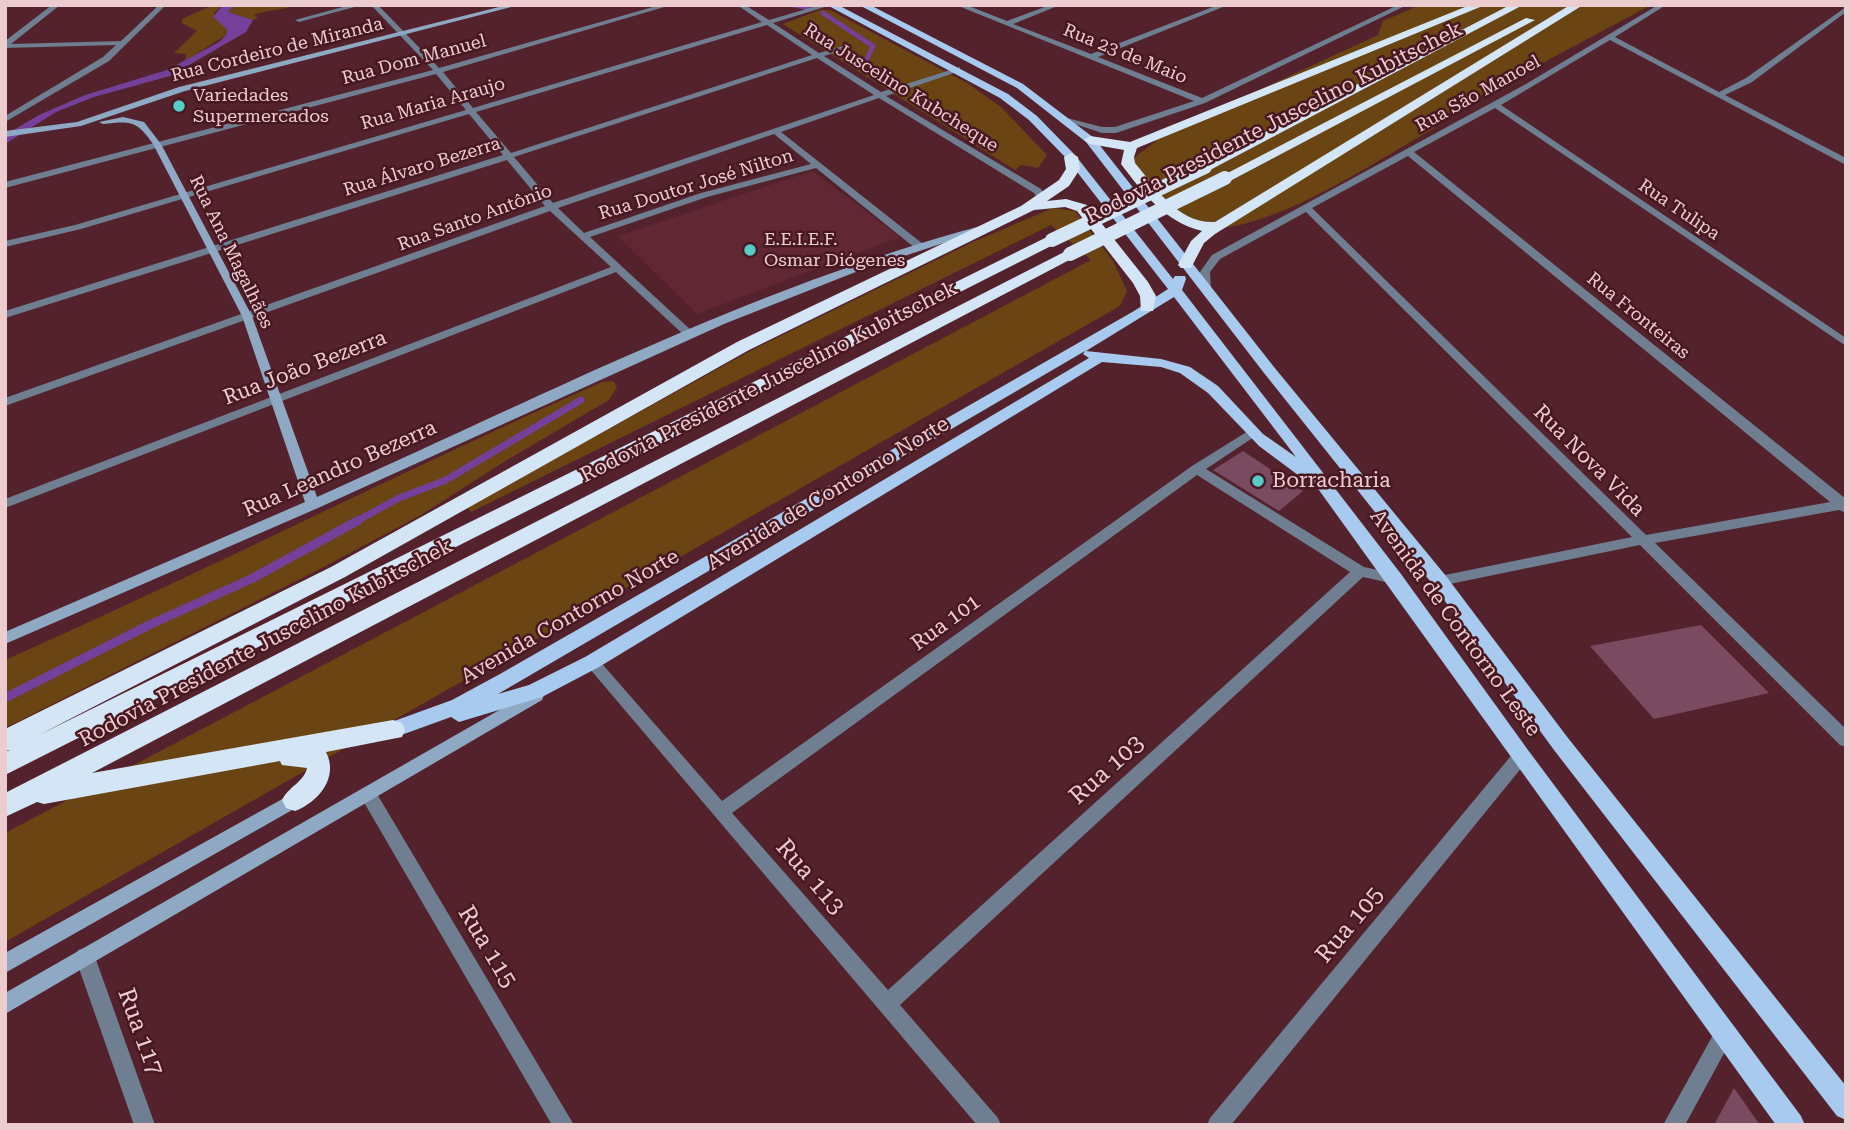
<!DOCTYPE html>
<meta charset="utf-8">
<style>
body{margin:0}
#map{position:relative;width:1851px;height:1130px;overflow:hidden;background:#53222c;font-family:"Roboto Serif",serif}
canvas{display:block}
.frame{position:absolute;inset:0;border:7px solid #edccd0;pointer-events:none}
</style>
<div id="map">
<canvas width="1851" height="1130"></canvas>
<div class="frame"></div>
</div>
<script>
const context = document.querySelector('canvas').getContext('2d');
context.lineJoin = 'round';
function paint(path, color) {
  context.fillStyle = color;
  context.fill(path, 'evenodd');
}
function strokePath(path, color, width, dash) {
  context.strokeStyle = color;
  context.lineWidth = width;
  context.lineCap = dash ? 'butt' : 'round';
  context.setLineDash(dash || []);
  context.stroke(path);
}
function label(font, color, halo, rows, align = 'center') {
  context.font = font + ' "Roboto Serif",serif';
  context.lineWidth = 5;
  context.setLineDash([]);
  context.textBaseline = 'middle';
  context.strokeStyle = halo;
  context.fillStyle = color;
  for (const [text, x, y, turn = 0] of rows) {
    context.save();
    context.translate(x, y);
    context.rotate((+turn || 0) * Math.PI / 180);
    context.textAlign = isNaN(turn) ? turn : align;
    if (halo) context.strokeText(text, 0, 0);
    context.fillText(text, 0, 0);
    context.restore();
  }
}
paint(new Path2D(`
 M812,171L900,237L697,314L618,236Z`), '#612834');
paint(new Path2D(`
 M223,5L214,13L227,29L226,35L185,61L186,54L174,53L197,31L182,23V19L208,7Z
 M235,5H296C281,11 269,9 254,15L258,18L253,20L228,12Z
 M1420,5H1651L1445,115L1433,129C1377,160 1262,239 1199,227C1172,222 1150,186 1133,167L1135,157L1168,132L1378,35L1383,21Z
 M820,10H830L967,83L1001,107L1047,155L1038,168L1021,165L1015,170L783,24Z
 M1053,208L1075,211L1113,261L1127,291L1120,306L5,942V833L1091,260L1051,225L471,512L467,507L754,349L973,242Z
 M613,381L617,387L609,400L507,460L421,515L318,570L5,728V660C206,571 402,471 602,382Z`), '#6a4513');
paint(new Path2D(`
 M223,5H235L228,12L253,20L246,32L170,76L94,97L56,112L5,144V135L39,115L85,95L167,70L219,42L226,35L227,29L213,17Z`), '#754099');
strokePath(new Path2D(`
 M793,5L809,8
 M823,13L873,46L863,68`), '#754099', 4.5);
strokePath(new Path2D(`
 M355,522L399,498L446,480L581,400`), '#754099', 7);
strokePath(new Path2D(`
 M5,698L149,625L251,579L359,520`), '#754099', 9);
paint(new Path2D(`
 M1243,451L1303,491L1279,511L1213,470Z
 M1701,625L1769,693L1654,719L1590,646Z
 M1734,1088L1760,1125H1714Z`), '#7a4a61');
paint(new Path2D(`
 M52,5H60L11,44L121,41L159,5H166L109,61L5,122V116L103,57L116,45L5,48V41Z
 M350,5H362L299,22L295,20Z
 M371,5H378L439,68L660,5H671L443,72L473,108L762,22L737,5H745L769,20L820,5H831L773,23L819,53L850,44V48L824,56L881,92L960,67V71L886,96L1041,189L1047,199L1039,201L1034,193L879,98L781,132L923,244V248H915L816,168L707,197L590,237L693,332V336H685L616,272L5,508V499L611,267L550,211L5,406V398L545,206L507,160L5,318V311L503,155L469,114L81,229L5,247V241L75,225L466,110L436,74L5,188V182L433,70ZM767,25L812,55L511,153L476,112ZM817,58L874,95L553,203L514,157ZM774,134L811,164L701,193L584,233L558,208Z
 M956,5H966L1007,21L1050,5H1060L1013,24L1091,54L1218,5H1228L1098,57L1202,98L1398,5H1407L1205,103L1116,133H1102L1063,120L1067,118L1102,127H1115L1194,101Z
 M1658,5H1666L1615,37L1719,92L1746,78L1846,7V12L1752,82L1725,95L1846,158V165L1610,40L1501,105L1846,338V346L1495,108L1414,152L1846,499V513L1839,510L1655,543L1846,729V747L1840,745L1640,545L1440,586L1435,585L1433,581L1435,577L1440,576L1632,537L1306,212L1220,259L1210,272L1211,291L1206,294L1201,291L1200,272L1212,255L1526,84ZM1408,156L1830,502L1646,535L1312,208Z
 M1253,428L1257,429L1259,432L1257,435L1206,469L1364,567L1400,575L1402,579L1395,584L1363,577L900,1005L998,1118L1001,1125H977L584,662L587,658L592,656L597,658L722,801L1192,466ZM1197,475L1350,572L888,990L732,813Z
 M1521,749L1527,751L1529,756L1527,761L1231,1125H1207L1210,1118L1515,751Z
 M368,787L374,789L574,1125H552L362,799L360,794L362,789Z
 M85,948L92,950L95,957L155,1125H134L75,957L78,950Z
 M1725,1023L1732,1026L1735,1033L1685,1125H1663L1718,1026Z`), '#6f7f91');
paint(new Path2D(`
 M507,5H519L185,91L81,126L5,137V131L77,122L179,87Z
 M123,117L144,122L161,144L252,316L317,497C533,401 752,287 981,226L986,229L853,273L724,324L318,508L5,644V632L305,502L242,316L153,144C137,120 130,121 103,124L99,122Z
 M536,689L542,690L544,695L542,700L5,1014V993Z
 M295,792L301,795L304,800L301,805L5,973V953Z`), '#8fa9c5');
paint(new Path2D(`
 M827,5H838L1008,94L1037,116L1075,155L1173,279L1175,276H1185L1186,279L1182,290L1401,574L1528,750L1801,1116L1805,1125H1776L1311,479L1302,478L1259,446L1208,393L1180,373L1161,367L1102,362L599,667L542,697L459,722L451,717L393,738L386,736L383,730L386,724L452,700L500,674L1134,311L1168,289L1067,159L1029,120L1000,98ZM1174,297L1296,457L1263,434L1218,386L1190,367L1161,359L1086,351ZM1085,351L1083,354L1089,358L585,657L529,685L498,694Z
 M859,5H870L1023,84L1094,138L1274,367L1446,576L1568,738L1846,1086V1120L1837,1116L1554,750L1434,586L1264,373L1086,142L1017,88Z`), '#a7caee');
paint(new Path2D(`
 M1470,5H1485L1137,148L1134,157L1135,163C1156,188 1178,224 1215,222L1570,5H1583L1215,234L1204,243L1191,268H1181L1178,265L1191,241L1202,231C1165,222 1143,193 1121,164L1124,150L1090,144L1084,140L1090,136L1130,142Z
 M1510,5H1523L1210,170H1200L1198,167Z
 M1526,18L1535,20L1230,181H1220L1218,178Z
 M1071,153L1078,157L1080,169L1069,186L1047,201L1066,199L1087,205L1148,282L1156,296L1153,311H1141L1140,296L1133,283L1077,211L1065,207L1034,210L749,350L345,577L39,735L1047,237H1057L1059,240L1057,243L5,775V752L10,750L5,751V729L331,567L737,342L1021,206L1059,180L1066,169L1064,157Z
 M1070,249L1078,254L1075,257L92,773L393,720L402,723L405,730L402,737L326,752C339,777 319,802 295,811L286,808L282,800C288,787 304,782 307,768L282,765L280,761L44,804L37,802L5,817V793Z`), '#d4e5f6');
strokePath(new Path2D(`
 M1052,240L1205,167
 M1070,254L1225,178`), '#d4e5f6', 14);
for (const [x, y, r, color] of [
 [179,106,7,"#55cdc6"],
 [750,250,7,"#55cdc6"],
 [1258,481,7,"#55cdc6"]
]) {
  const dot = new Path2D();
  dot.arc(x, y, r, 0, 2 * Math.PI);
  context.fillStyle = color;
  context.fill(dot);
  strokePath(dot, '#481822', 2.5);
}
label('18px', '#edccd0', '#481822', [
 ["Rua Cordeiro de Miranda",277,50,-14],
 ["Rua 23 de Maio",1125,54,22],
 ["Rua Dom Manuel",414,60,-15],
 ["Rua Juscelino Kubcheque",901,88,32],
 ["Rua São Manoel",1478,94,-29],
 ["Rua Maria Araujo",433,104,-16],
 ["Rua Álvaro Bezerra",422,167,-17],
 ["Rua Doutor José Nilton",696,185,-17],
 ["Rua Tulipa",1679,210,34],
 ["Rua Santo Antônio",475,218,-20],
 ["Rua Ana Magalhães",231,252,64],
 ["Rua Fronteiras",1638,316,39]
]);
label('18px', '#edccd0', '#481822', [
 ["Variedades",193,96],
 ["Supermercados",193,117],
 ["E.E.I.E.F.",764,240],
 ["Osmar Diógenes",764,261]
], 'left');
label('21px', '#edccd0', '#481822', [
 ["Rodovia Presidente Juscelino Kubitschek",1274,123,-27],
 ["Rua João Bezerra",305,368,-21],
 ["Rodovia Presidente Juscelino Kubitschek",769,382,-27],
 ["Rua Nova Vida",1589,461,45],
 ["Rua Leandro Bezerra",340,469,-24],
 ["Avenida de Contorno Norte",828,494,-31],
 ["Avenida Contorno Norte",570,617,-30],
 ["Rua 101",946,623,-36],
 ["Avenida de Contorno Leste",1455,623,54],
 ["Rodovia Presidente Juscelino Kubitschek",266,643,-28]
]);
label('21px', '#edccd0', '#481822', [
 ["Borracharia",1272,481]
], 'left');
label('24px', '#edccd0', '#481822', [
 ["Rua 103",1107,770,-42],
 ["Rua 113",810,877,49],
 ["Rua 105",1350,925,-50],
 ["Rua 115",487,947,59],
 ["Rua 117",140,1032,70]
]);
</script>
